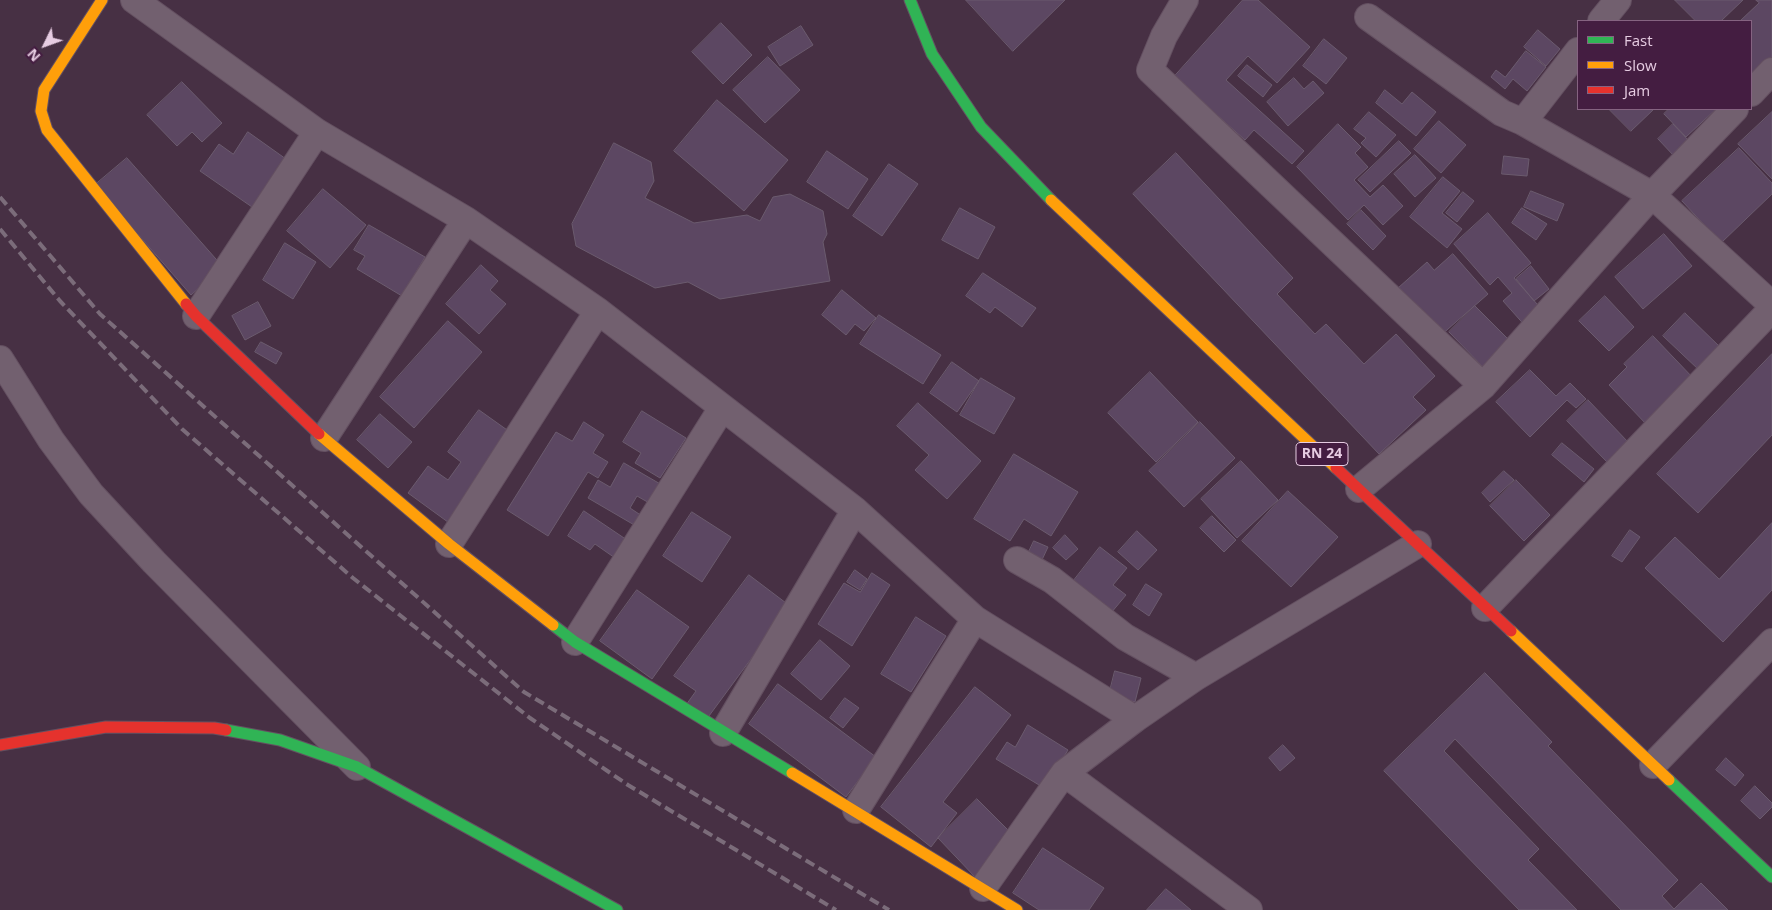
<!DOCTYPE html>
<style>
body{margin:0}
#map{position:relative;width:1772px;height:910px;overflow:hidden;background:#473044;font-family:"Open Sans",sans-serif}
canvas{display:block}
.legend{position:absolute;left:1577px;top:20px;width:175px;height:90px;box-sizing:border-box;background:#441d41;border:1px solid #856381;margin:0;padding:6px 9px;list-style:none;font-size:15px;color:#e6cce2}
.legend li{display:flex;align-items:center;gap:10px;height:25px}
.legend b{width:25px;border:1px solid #856381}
.north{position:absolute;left:20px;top:20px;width:50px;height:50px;-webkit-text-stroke:4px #441d41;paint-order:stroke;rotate:228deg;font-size:14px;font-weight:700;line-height:20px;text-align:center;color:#e6cce2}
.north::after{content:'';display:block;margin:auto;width:18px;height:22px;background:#e6cce2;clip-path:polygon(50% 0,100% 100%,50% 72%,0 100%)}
</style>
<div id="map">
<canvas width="1772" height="910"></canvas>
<ul class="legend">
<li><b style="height:6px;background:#30b455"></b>Fast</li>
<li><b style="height:6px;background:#ff9f0a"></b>Slow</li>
<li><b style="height:6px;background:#e5322d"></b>Jam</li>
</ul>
<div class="north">N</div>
</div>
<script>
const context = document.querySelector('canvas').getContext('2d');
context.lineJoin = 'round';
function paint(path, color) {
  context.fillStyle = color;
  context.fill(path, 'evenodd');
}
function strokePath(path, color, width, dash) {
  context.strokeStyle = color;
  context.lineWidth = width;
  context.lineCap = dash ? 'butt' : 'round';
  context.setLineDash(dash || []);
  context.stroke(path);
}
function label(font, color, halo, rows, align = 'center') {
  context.font = font + ' "Open Sans",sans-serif';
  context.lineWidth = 4;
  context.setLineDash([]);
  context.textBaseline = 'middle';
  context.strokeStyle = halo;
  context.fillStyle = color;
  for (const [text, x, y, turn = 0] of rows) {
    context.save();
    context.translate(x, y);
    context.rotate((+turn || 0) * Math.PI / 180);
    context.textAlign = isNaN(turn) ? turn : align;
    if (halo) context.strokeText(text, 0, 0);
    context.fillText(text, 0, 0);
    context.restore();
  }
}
const building = new Path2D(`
 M966,0H1065L1013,51Z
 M1243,0H1258L1310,47L1277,83L1248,56L1226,80L1304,151L1292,164L1254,130L1245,140L1174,77Z
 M1675,0H1743L1721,21H1696Z
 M1756,0H1772V60L1751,80V21H1740L1759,3Z
 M721,23L752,55L723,84L692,52Z
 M801,26L813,45L780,66L768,47Z
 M1538,30L1560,49L1546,66L1524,47Z
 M1324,39L1347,58L1326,84L1303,66Z
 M1526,51L1546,67L1527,91L1513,79L1505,89L1491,77L1496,70L1505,77Z
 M768,57L800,90L765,123L733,90Z
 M1247,65L1272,85L1263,97L1238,76Z
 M1294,78L1304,89L1313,81L1324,93L1288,126L1267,102Z
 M182,82L222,123L202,142L192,132L177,146L147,115Z
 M1385,90L1402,104L1412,92L1436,112L1416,136L1376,103Z
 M717,100L788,160L744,211L674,151Z
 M1609,109H1654L1631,131Z
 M1669,109H1716L1686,137L1664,114Z
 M1369,112L1396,135L1376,157L1361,143L1366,138L1354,129Z
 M1772,112V179L1738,144Z
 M1439,121L1466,145L1441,173L1414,149Z
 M1338,124L1361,147L1355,153L1368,167L1354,180L1370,197L1383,185L1403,206L1383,225L1364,205L1348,220L1297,167Z
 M1673,124L1689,141L1674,156L1658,139Z
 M248,132L286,159L252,207L200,171L219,144L233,154Z
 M1399,141L1411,153L1370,192L1358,180Z
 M614,143L651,162L654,181L645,198L694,223L747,215L760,221L773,197L790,194L823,211L827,234L823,242L830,281L720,299L688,282L655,288L576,246L572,224Z
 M1739,148L1772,183V194L1721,243L1682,201Z
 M827,151L868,179L848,209L807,182Z
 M1176,153L1293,278L1277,294L1315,334L1326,324L1364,364L1396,334L1435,376L1413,397L1426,410L1379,454L1133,194Z
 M1415,155L1436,178L1415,197L1394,174Z
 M1504,156L1529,159L1527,176L1502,174Z
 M127,158L223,267L191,295L95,185Z
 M889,164L918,184L882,236L853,216Z
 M1443,177L1460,191L1442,213L1462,229L1447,248L1410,217Z
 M323,189L366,225L330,268L287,231Z
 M1531,191L1564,204L1557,221L1524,207Z
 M1463,192L1474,201L1457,222L1446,213Z
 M960,208L995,227L978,259L942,240Z
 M1522,208L1547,224L1536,240L1512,223Z
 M1361,210L1386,236L1373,250L1347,224Z
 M1488,213L1531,263L1514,278L1545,313L1528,329L1503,301L1512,293L1498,277L1490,285L1454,244Z
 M369,225L425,257L402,296L357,269L365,256L354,250Z
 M1664,234L1692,266L1643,309L1615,277Z
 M285,243L316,262L293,299L263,280Z
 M1453,254L1488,294L1440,336L1398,288L1427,262L1434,270Z
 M481,265L498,281L490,290L506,304L479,334L446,304Z
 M1531,266L1549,289L1534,301L1516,279Z
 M983,273L1036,308L1022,327L995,307L990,313L966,296Z
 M842,290L876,318L864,331L855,324L846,335L822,315Z
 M1605,296L1634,327L1609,351L1579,321Z
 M258,302L271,326L245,340L232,316Z
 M1475,306L1511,342L1484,368L1449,332Z
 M1685,313L1720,347L1699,370L1663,336Z
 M879,315L941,355L923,384L860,344Z
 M448,321L482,352L414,428L380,397Z
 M1653,336L1695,380L1647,425L1609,385L1627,367L1624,364Z
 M261,342L282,353L276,364L255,352Z
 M1772,354V435L1698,513L1657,474Z
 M952,362L979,381L957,412L930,393Z
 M1530,370L1556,396L1570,383L1586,399L1576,408L1567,400L1530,437L1496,402Z
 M1150,372L1198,422L1156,462L1108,413Z
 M981,378L1015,398L994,434L960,415Z
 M1588,400L1628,442L1607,462L1567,421Z
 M918,403L981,461L947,499L915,470L929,455L897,426Z
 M479,410L517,437L452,525L408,493L428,466L448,480L461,462L448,452Z
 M642,411L686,438L660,478L635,463L641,453L623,442Z
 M380,414L412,442L388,468L357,440Z
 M584,422L604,435L593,453L608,462L598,478L588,472L548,536L507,510L556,432L572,441Z
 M1200,422L1235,458L1184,507L1149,471Z
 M1562,443L1594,469L1584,482L1552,455Z
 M1014,454L1078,492L1051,536L1024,519L1010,541L974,519Z
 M1241,461L1278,500L1237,538L1201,499Z
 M624,463L662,485L651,504L637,496L630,508L642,516L636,526L588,498L598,480L610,487Z
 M1504,471L1514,480L1490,502L1482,493Z
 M1516,480L1550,515L1524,541L1490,506Z
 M1288,491L1338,537L1291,587L1242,541Z
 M584,511L627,540L615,558L595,544L590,550L568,536Z
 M692,512L731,537L702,582L663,556Z
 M1212,516L1236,540L1224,552L1200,528Z
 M1772,523V590L1723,642L1645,568L1675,537L1719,579Z
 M1630,530L1640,537L1622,562L1612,556Z
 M1137,531L1157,550L1138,570L1118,552Z
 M1065,535L1078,549L1066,560L1053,548Z
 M1034,541L1048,547L1041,562L1027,556Z
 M1100,547L1127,568L1113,585L1126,595L1106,619L1068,588Z
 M855,570L867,579L860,590L847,582Z
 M872,573L890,585L852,646L818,624L844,583L860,592Z
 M749,575L790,606L706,720L686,705L696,691L674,676Z
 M1146,584L1162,594L1149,616L1133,605Z
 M637,590L689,627L652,679L600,641Z
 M916,617L946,636L911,692L881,674Z
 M820,640L850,666L821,700L791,674Z
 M1115,671L1141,678L1135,702L1109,695Z
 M1485,673L1552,742L1548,746L1678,880L1662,896L1674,909L1701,883L1728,910H1621L1455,739L1444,751L1539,849L1528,860L1577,910H1519L1384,771Z
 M778,684L876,757L846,797L749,724Z
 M975,687L1011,715L943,802L957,813L931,847L881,807Z
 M845,698L859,708L843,728L830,718Z
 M1028,725L1068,750L1044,788L996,759L1007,742L1015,747Z
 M1283,745L1295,758L1280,771L1269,758Z
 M1726,758L1744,775L1735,786L1716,770Z
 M1755,786L1772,803V807L1760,819L1741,801Z
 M977,799L1015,837L975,877L938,838Z
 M1043,848L1104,888L1089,910H1039L1013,893Z
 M1166,889L1191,910H1147Z`);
paint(building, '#5c4762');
strokePath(building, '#6b5b6e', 1);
const street = new Path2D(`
 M134,0L317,132L466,220L598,311L855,510L975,619L1135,719
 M1185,0L1164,36L1150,70L1483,386
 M1368,17L1502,113L1523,122L1578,51
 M1601,21L1618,0
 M1751,93L1772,71
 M1523,122L1652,195L1772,305
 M196,316L317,132
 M0,359L51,440L91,494L154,562L357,767
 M324,438L466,220
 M1359,489L1483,386L1652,195L1735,109
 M449,544L598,311
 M1017,560L1052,580L1125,637L1196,677
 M1485,608L1772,309
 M575,642L722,408
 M723,733L855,510
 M1653,765L1772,642
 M856,810L975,619
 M983,888L1064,773
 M1249,910L1064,773L1135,719L1196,677L1418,544`);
const fast = new Path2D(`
 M910,0L932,54L981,127L1051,200
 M553,625L575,642L792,773
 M226,730L280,740L357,767L617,910
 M1669,780L1772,877`);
const slow = new Path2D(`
 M102,0L44,90L41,111L47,130L186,304
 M1051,200L1336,468
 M319,434L449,544L553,625
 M1511,631L1669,780
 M792,773L1017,910`);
const jam = new Path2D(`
 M186,304L196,316L319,434
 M1336,468L1511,631
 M0,745L106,727L214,728L226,730`);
strokePath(street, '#645061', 28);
strokePath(fast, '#645061', 13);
strokePath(slow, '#645061', 13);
strokePath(jam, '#645061', 13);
strokePath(street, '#72606f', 26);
strokePath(fast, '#30b455', 11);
strokePath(slow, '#ff9f0a', 11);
strokePath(jam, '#e5322d', 11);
strokePath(new Path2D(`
 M0,197L100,314L524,692L889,910
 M0,229L60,301L182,429L353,578L530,718L628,785L836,910`), '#7b6c7a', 4, [10, 5]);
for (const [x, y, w] of [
 [1322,454,52]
]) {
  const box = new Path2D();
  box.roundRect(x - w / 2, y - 11.5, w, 23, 4);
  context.fillStyle = '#441d41';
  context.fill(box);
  strokePath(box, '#e6cce2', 1);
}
label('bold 14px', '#e6cce2', null, [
 ["RN 24",1322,454]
]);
</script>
